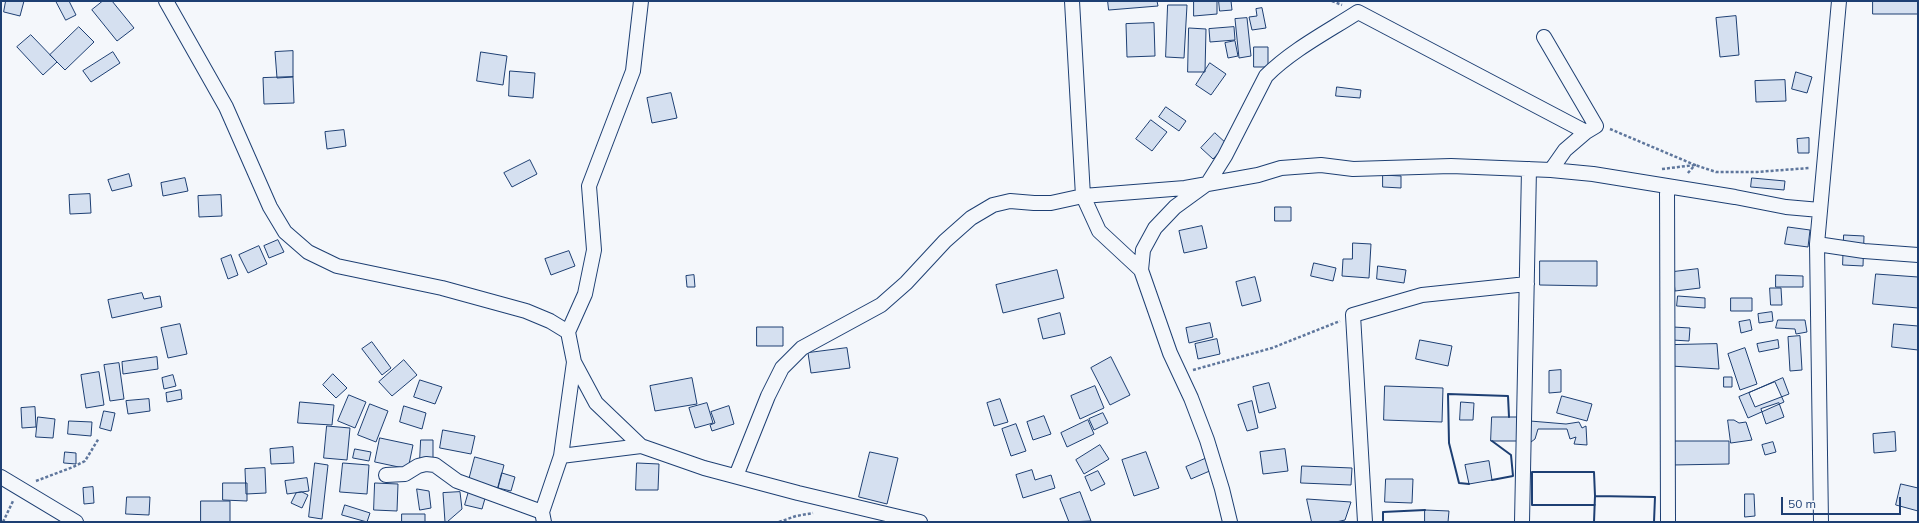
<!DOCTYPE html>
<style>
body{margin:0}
#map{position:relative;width:1919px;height:523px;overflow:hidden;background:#f4f7fb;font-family:Mulish,sans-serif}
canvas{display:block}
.frame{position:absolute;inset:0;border:2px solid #1d3f73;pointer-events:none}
.scale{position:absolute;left:1781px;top:497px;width:120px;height:18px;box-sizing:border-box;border:2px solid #1d3f73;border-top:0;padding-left:5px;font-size:12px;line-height:14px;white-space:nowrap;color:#1d3f73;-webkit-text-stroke:3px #f4f7fb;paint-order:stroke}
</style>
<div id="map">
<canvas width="1919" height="523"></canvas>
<div class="frame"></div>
<div class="scale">50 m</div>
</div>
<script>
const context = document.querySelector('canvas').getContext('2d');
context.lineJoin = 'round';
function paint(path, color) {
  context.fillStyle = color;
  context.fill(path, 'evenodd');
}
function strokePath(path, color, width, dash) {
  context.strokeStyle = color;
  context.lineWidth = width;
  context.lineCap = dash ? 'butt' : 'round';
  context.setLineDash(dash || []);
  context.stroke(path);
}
const building = new Path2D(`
 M6,1H24L20,16L4,12Z
 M56,1H69L76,15L66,20Z
 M103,1H112L134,28L117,41L92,10Z
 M1108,1H1157L1158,6L1109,10Z
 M1194,1H1217V14L1194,16Z
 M1219,1H1231L1232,10L1220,11Z
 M1873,1H1918V14H1873Z
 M1168,5H1187L1184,58L1166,57Z
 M1262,8L1266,28L1252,30L1249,17L1257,16L1256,9Z
 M1736,16L1739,55L1720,57L1716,18Z
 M1247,18L1251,56L1239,58L1235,19Z
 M1154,23L1155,56L1127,57L1126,24Z
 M79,27L94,42L65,70L50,55Z
 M1234,27L1235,40L1210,42L1209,29Z
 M1189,28L1206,29L1205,72H1188Z
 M31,35L57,62L43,75L17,47Z
 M1235,41L1238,56L1228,58L1225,43Z
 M1254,47H1268V67H1254Z
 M293,51V77L277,78L275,52Z
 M113,52L120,63L91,82L83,71Z
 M481,52L507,56L503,85L477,81Z
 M1210,63L1226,74L1211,95L1196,85Z
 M510,71L535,73L533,98L509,96Z
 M1796,72L1812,77L1807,93L1792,89Z
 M293,77L294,103L264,104L263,78Z
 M1785,80L1786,101L1756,102L1755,81Z
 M1337,87L1361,90L1360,98L1336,96Z
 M671,93L677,118L652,123L647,98Z
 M1166,107L1186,121L1179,131L1159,117Z
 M1151,120L1167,132L1152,151L1136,139Z
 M344,130L346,146L327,149L325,132Z
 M1215,133L1227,144L1213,159L1201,148Z
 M1809,138V153H1798L1797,139Z
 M530,160L537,174L512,187L504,173Z
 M129,174L132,186L112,191L108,180Z
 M1383,175L1401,176V188L1383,187Z
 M185,178L188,191L163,196L161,183Z
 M1752,178L1785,181L1784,190L1751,187Z
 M90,194L91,213L70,214L69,195Z
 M221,195L222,216L199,217L198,196Z
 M1275,207H1291V221H1275Z
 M1202,226L1207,248L1184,253L1179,231Z
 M1788,227L1810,230L1808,247L1785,244Z
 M1844,235L1864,236L1863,266L1843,265Z
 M278,240L284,252L269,258L264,246Z
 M1353,243L1371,244L1369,278L1342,276L1343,259H1352Z
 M259,246L267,264L248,273L239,255Z
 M569,251L575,266L551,275L545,259Z
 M231,255L238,275L228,279L221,259Z
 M1540,261H1597V286L1540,285Z
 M1314,263L1336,268L1333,281L1311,276Z
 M1378,266L1406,270L1404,283L1377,279Z
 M1698,269L1700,288L1675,291L1673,272Z
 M1057,270L1064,298L1003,313L996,285Z
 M1876,274L1918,277V308L1873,304Z
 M694,275L695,287H687L686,276Z
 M1776,275L1803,276V287H1776Z
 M1255,277L1261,301L1242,306L1236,282Z
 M1770,288H1781L1782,305H1771Z
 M142,293L144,299L160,296L162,307L112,318L108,300Z
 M1678,296L1705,298V308L1677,306Z
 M1731,298H1752V311H1731Z
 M1772,312L1773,321L1759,323L1758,314Z
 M1060,313L1065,334L1043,339L1038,319Z
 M1750,320L1752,330L1741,333L1739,322Z
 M1778,320H1805L1807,332L1796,334L1795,329L1776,328Z
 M1210,323L1213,337L1189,343L1186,328Z
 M180,324L187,354L168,358L161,328Z
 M1894,324L1918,326V350L1892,347Z
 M757,327H783V346H757Z
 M1673,327L1690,328L1689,341L1672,340Z
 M1800,336L1802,370L1790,371L1788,337Z
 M1217,339L1220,354L1198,359L1195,344Z
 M1420,340L1452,346L1448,366L1416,359Z
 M1778,340L1779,348L1759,352L1757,344Z
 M372,342L391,368L382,375L362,349Z
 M1717,344L1719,369L1671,366L1673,345Z
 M847,348L850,368L811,373L808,353Z
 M1745,348L1757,384L1740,390L1728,354Z
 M157,357L158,369L123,374L122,362Z
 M1111,357L1130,395L1110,405L1091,368Z
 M404,360L417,375L392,396L379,382Z
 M119,363L124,399L110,401L104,365Z
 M1561,370V392L1549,393V371Z
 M99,372L104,405L86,408L81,375Z
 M333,374L347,388L336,398L323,385Z
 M173,375L176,386L164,389L162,378Z
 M1724,377H1732V387H1724Z
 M692,378L697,404L655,411L650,386Z
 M1783,378L1789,394L1755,407L1749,393Z
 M420,380L442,387L435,404L414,397Z
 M1775,382L1784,402L1748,418L1739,397Z
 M1269,383L1276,408L1259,413L1253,387Z
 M1095,386L1104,408L1080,419L1071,396Z
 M1385,386L1443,388L1442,422L1384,420Z
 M181,390L182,399L167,402L166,393Z
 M349,395L366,402L355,428L338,421Z
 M1562,396L1592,404L1587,421L1557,413Z
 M149,399L150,411L128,414L126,401Z
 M1000,399L1008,422L994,426L987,403Z
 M1252,401L1258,428L1247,431L1238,405Z
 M300,402L334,405L332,425L298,423Z
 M1461,402L1474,403L1473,420H1460Z
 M707,403L713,423L695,428L689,408Z
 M1779,403L1784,417L1766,424L1761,409Z
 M370,404L388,411L376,442L358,435Z
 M404,406L426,413L422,429L400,422Z
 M729,406L734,424L712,431L710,425L715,423L711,412Z
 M35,407L36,427L22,428L21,408Z
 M104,411L115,413L111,431L100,428Z
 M1103,413L1108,423L1094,430L1089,419Z
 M1044,416L1051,434L1033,440L1027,422Z
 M38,417L55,419L53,438L36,437Z
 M1492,417H1517V441H1491Z
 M1088,420L1094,434L1067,447L1061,433Z
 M1728,420H1734L1739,423L1746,422L1752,440L1731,443Z
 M69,421L92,422L91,436L68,434Z
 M1530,421L1566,424L1579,422L1582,428L1586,426L1587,445L1574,444L1576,437L1570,439L1567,429H1538L1535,439L1531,442Z
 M1016,424L1026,451L1011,456L1002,429Z
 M327,426L350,428L347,460L324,458Z
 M443,430L475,436L471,454L440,448Z
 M1895,432L1896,451L1874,453L1873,434Z
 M380,438L413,445L408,469L375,462Z
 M421,440H433V461H420Z
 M1673,441H1729V464L1673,465Z
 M1773,442L1776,452L1765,455L1762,445Z
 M1100,445L1109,459L1084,474L1076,460Z
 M293,447L294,463L271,464L270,449Z
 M355,449L371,452L369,461L353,458Z
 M1285,449L1288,471L1263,474L1260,452Z
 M65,452L76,453V464L64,463Z
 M870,452L898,458L887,504L859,497Z
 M1146,452L1159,488L1134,496L1122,460Z
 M475,457L504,465L498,488L469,480Z
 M1207,458L1212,470L1191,479L1186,467Z
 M1489,461L1492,480L1469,484L1465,465Z
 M315,463L328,465L322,519L309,517Z
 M343,463L369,465L367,494L340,492Z
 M637,463L659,464L658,490H636Z
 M1302,466L1352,468L1351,485L1301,483Z
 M265,468L266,493L246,494L245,469Z
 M1032,470L1035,480L1051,475L1055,488L1023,498L1016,475Z
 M1098,471L1105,484L1091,491L1085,477Z
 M502,473L515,477L511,491L498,488Z
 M307,478L309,491L287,494L285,481Z
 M1386,479H1413L1412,503L1385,502Z
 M223,483H247V501L223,500Z
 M375,483L398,484L397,511L374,510Z
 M1901,484L1918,488V511L1896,505Z
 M93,487L94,503L84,504L83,488Z
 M417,489L429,491L431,508L420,510Z
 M469,491L486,495L482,509L465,505Z
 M302,492L308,495L302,508L291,503L296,493Z
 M460,492L462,509L447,522H445L443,493Z
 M1080,492L1091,521L1069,522L1060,499Z
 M1745,494H1754L1755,516L1745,517Z
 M127,497H150L149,515L126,514Z
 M1307,499L1351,502L1345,520L1336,522H1312Z
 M201,501H230V522H201Z
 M345,505L370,513L367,522L342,515Z
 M1425,510L1449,511L1448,522H1425Z
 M402,514H425V522H402Z`);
paint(building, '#d5e0f0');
strokePath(building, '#1d3f73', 1);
const street = new Path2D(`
 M166,1L226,107L270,207L285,232L308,252L337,266L442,288L526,311L550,321L568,332L574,362L561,456L542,512L544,522
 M1072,1L1083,196L1099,231L1141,270
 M1551,170L1565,150L1586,132
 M1667,186L1668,522
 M1817,244L1864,251L1918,255
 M568,332L585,294L594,250L589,186L633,71L641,1
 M574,362L596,403L641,446L704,468L798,493L920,522
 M561,456L641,446
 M386,475L405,474L418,466L426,464L435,465L457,481L542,512
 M736,476L768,396L782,368L802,348L881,305L906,283L945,241L971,218L993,205L1010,201L1034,203H1051L1083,196L1185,188L1258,175L1281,168L1321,165L1353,169L1451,166L1551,170L1593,174L1735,197L1786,207L1820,210
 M1,477L76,522
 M1230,522L1222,489L1207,440L1191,398L1170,353L1141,270L1143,250L1155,228L1175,207L1208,183L1225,156L1266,76C1292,50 1327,32 1358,12L1586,132L1596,126L1544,37
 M1365,522L1353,315L1422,295L1527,284
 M1522,522L1529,169
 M1821,522L1817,244L1839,1`);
strokePath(street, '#1d3f73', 16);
strokePath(new Path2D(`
 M1332,1L1342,5
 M1610,129L1695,165L1687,174
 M1662,169L1695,165L1716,172H1757L1809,168
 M1193,370L1272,348L1340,321
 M36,481L73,467L85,461L99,438
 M3,522L13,501
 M779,522L796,516L813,513`), '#5e769c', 2.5, [3, 2]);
strokePath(street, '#f4f7fb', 14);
strokePath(new Path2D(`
 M1492,441L1511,455L1513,476L1492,480
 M1469,484L1459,483L1449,443L1448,394L1508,396L1509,417
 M1595,505H1532V472H1594L1595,496
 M1383,522V512L1425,510
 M1594,522L1595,496L1655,497L1654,522`), '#1d3f73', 2);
</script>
